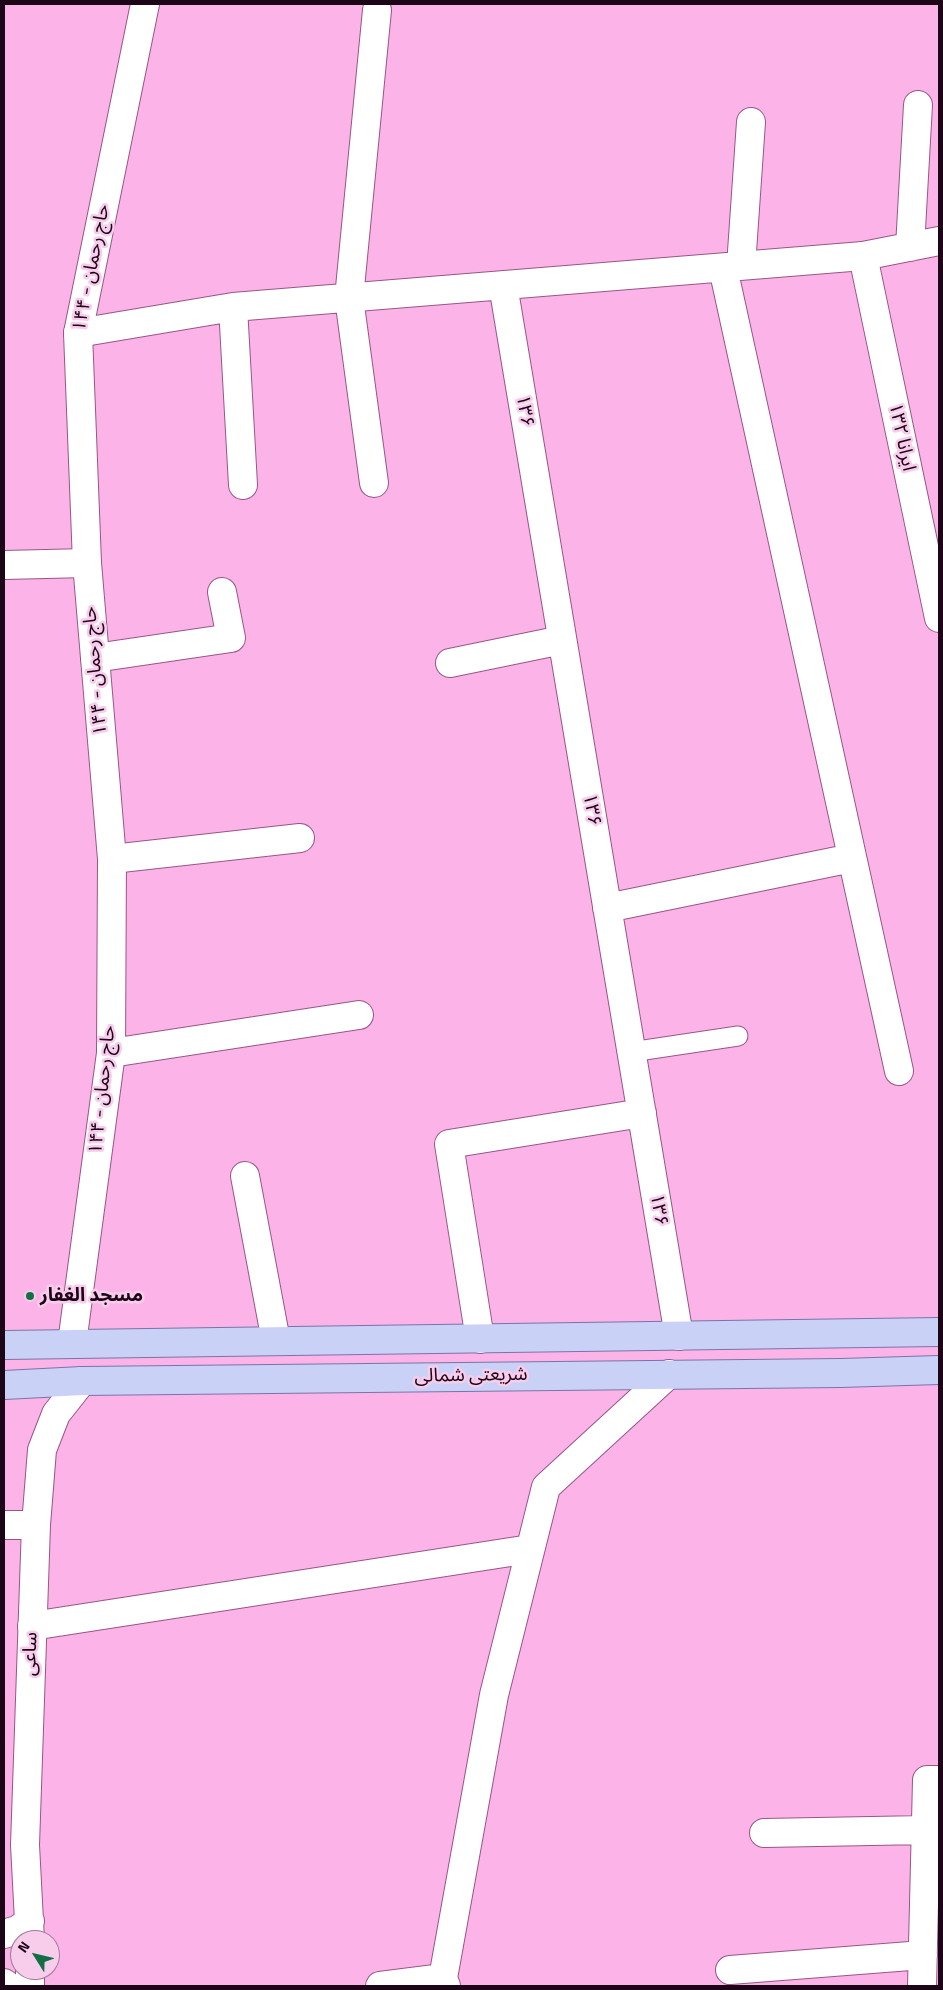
<!DOCTYPE html>
<meta charset="utf-8">
<style>
body{margin:0}
#map{position:relative;width:943px;height:1990px;overflow:hidden;background:#fcb4e8;font-family:"Titillium Web",sans-serif}
canvas{display:block}
.frame{position:absolute;inset:0;border:5px solid #1d0518;pointer-events:none}
.north{position:absolute;left:10px;top:1930px;width:50px;height:50px;box-sizing:border-box;background:#f8cceb;border:1px solid #a07c97;border-radius:50%;rotate:306deg;font-size:14px;font-weight:700;line-height:20px;text-align:center;color:#1d0518}
.north::after{content:'';display:block;margin:auto;width:18px;height:22px;background:#116f43;clip-path:polygon(50% 0,100% 100%,50% 72%,0 100%)}
</style>
<div id="map">
<canvas width="943" height="1990"></canvas>
<div class="frame"></div>
<div class="north">N</div>
</div>
<script>
const context = document.querySelector('canvas').getContext('2d');
context.lineJoin = 'round';
function strokePath(path, color, width, dash) {
  context.strokeStyle = color;
  context.lineWidth = width;
  context.lineCap = dash ? 'butt' : 'round';
  context.setLineDash(dash || []);
  context.stroke(path);
}
function label(font, color, halo, rows, align = 'center') {
  context.font = font + ' "Titillium Web","Noto Sans Arabic",sans-serif';
  context.lineWidth = 5;
  context.setLineDash([]);
  context.textBaseline = 'middle';
  context.strokeStyle = halo;
  context.fillStyle = color;
  for (const [text, x, y, turn = 0] of rows) {
    context.save();
    context.translate(x, y);
    context.rotate((+turn || 0) * Math.PI / 180);
    context.textAlign = isNaN(turn) ? turn : align;
    if (halo) context.strokeText(text, 0, 0);
    context.fillText(text, 0, 0);
    context.restore();
  }
}
const service = new Path2D(`
 M631,1052L738,1036`);
const minor = new Path2D(`
 M910,247L918,105
 M741,266L751,122
 M723,268L899,1071
 M503,285L679,1336
 M233,307L243,485
 M78,333L233,307L863,256L939,241
 M374,483L349,298L377,10
 M4,565L87,563
 M95,658L231,638L222,592
 M450,663L562,640
 M112,859L300,838
 M607,908L852,858
 M111,1053L359,1015
 M245,1176L276,1341
 M480,1339L449,1144L642,1113
 M32,1626L530,1549
 M764,1833L925,1830
 M730,1970L923,1955
 M380,1986L443,1978
 M446,1986L443,1978L494,1695L546,1487L669,1374
 M922,1986L927,1780H939`);
const tertiary = new Path2D(`
 M863,256L939,618
 M72,1343L111,1053L112,859L87,563L78,333L145,4
 M4,1525H36
 M4,1934L17,1930L30,1921
 M30,1940L25,1845L36,1525L42,1450L56,1414L82,1381
 M30,1970V1986
 M4,1983L8,1986`);
const primary = new Path2D(`
 M4,1345L939,1332
 M4,1385L82,1381L841,1373L939,1370`);
strokePath(service, '#975687', 21);
strokePath(minor, '#975687', 30);
strokePath(tertiary, '#975687', 30);
strokePath(primary, '#7775a6', 30);
strokePath(service, '#fff', 19);
strokePath(minor, '#fff', 28);
strokePath(tertiary, '#fff', 28);
strokePath(primary, '#cad1f7', 28);
for (const [x, y, r, color] of [
 [30,1296,5,"#116f43"]
]) {
  const dot = new Path2D();
  dot.arc(x, y, r, 0, 2 * Math.PI);
  context.fillStyle = color;
  context.fill(dot);
  strokePath(dot, '#f8cceb', 2);
}
label('19px', '#1d0518', '#f8cceb', [
 ["حاج رحمان - ۱۴۴",92,268,-79],
 ["۱۳۶",524,411,81],
 ["ایرانا ۱۳۲",901,437,78],
 ["حاج رحمان - ۱۴۴",96,671,-95],
 ["۱۳۶",591,810,80],
 ["حاج رحمان - ۱۴۴",103,1090,-84],
 ["۱۳۶",658,1210,81],
 ["شریعتی شمالی",471,1376,-1],
 ["ساعی",31,1654,-88]
]);
label('bold 19px', '#1d0518', '#f8cceb', [
 ["مسجد الغفار",40,1296]
], 'left');
</script>
